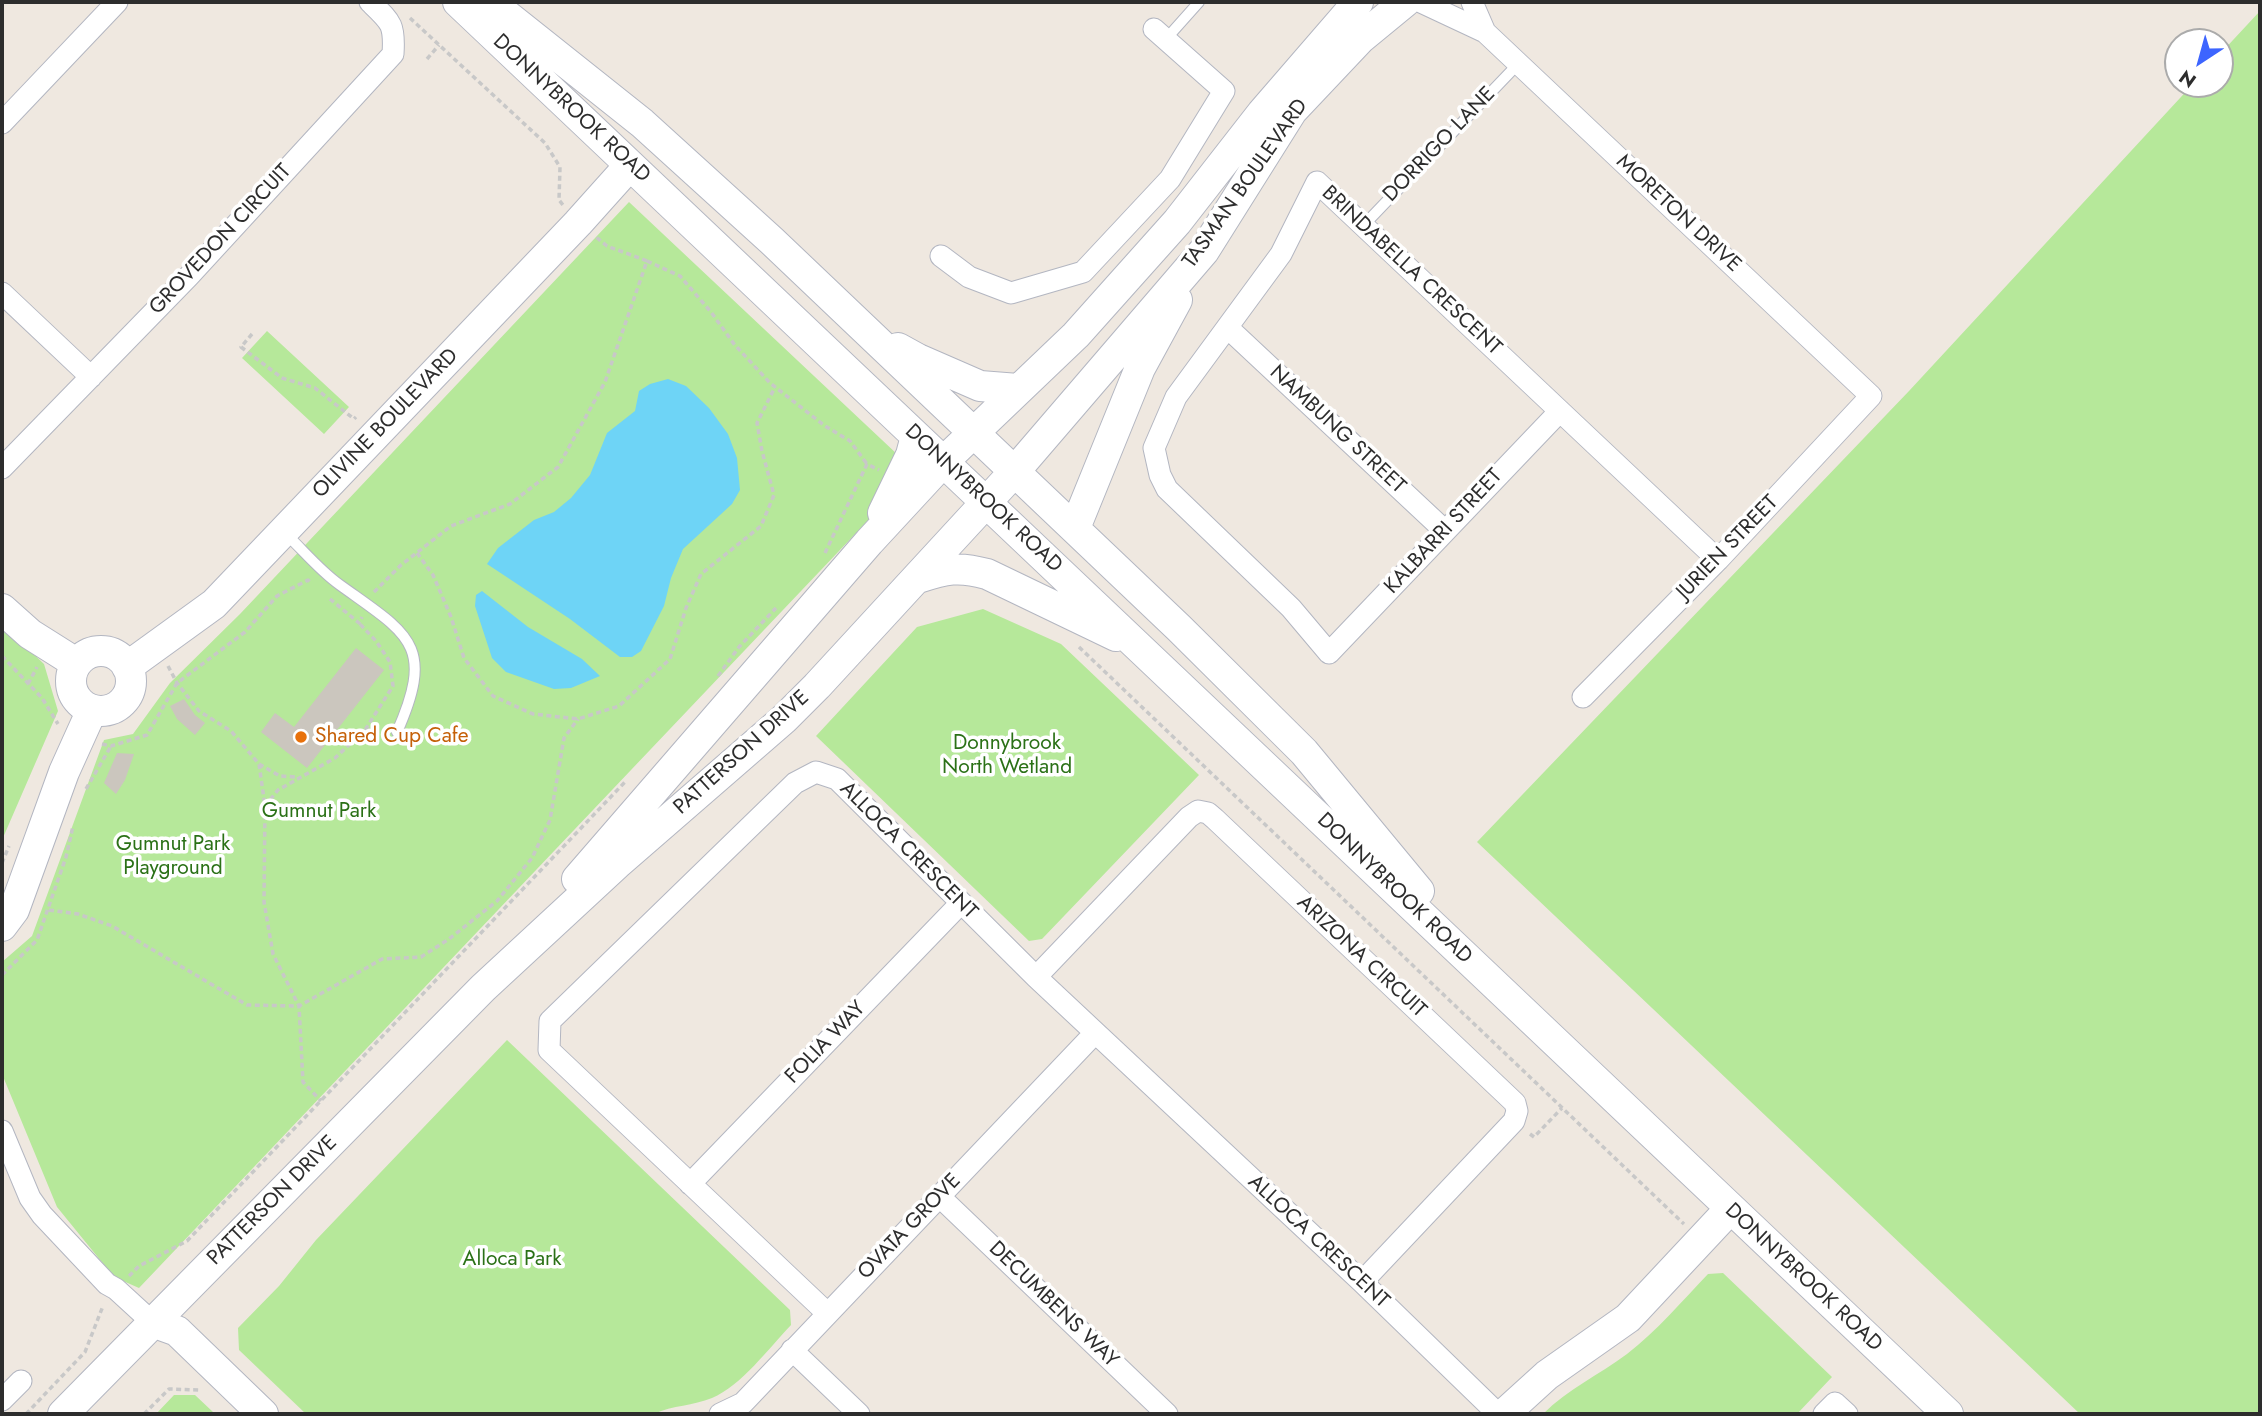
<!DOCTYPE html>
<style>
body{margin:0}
#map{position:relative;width:2262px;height:1416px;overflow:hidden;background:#efe8e0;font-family:Jost,sans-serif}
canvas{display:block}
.frame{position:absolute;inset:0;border:4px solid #2d2d2d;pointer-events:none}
.north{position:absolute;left:2164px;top:28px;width:70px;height:70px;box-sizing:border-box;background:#fff;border:2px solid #ababab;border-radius:50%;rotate:216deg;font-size:19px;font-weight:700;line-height:28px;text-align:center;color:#2d2d2d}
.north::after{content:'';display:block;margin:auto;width:24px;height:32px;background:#3d65ff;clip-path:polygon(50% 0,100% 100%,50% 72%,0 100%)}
</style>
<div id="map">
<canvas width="2262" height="1416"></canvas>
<div class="frame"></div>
<div class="north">N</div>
</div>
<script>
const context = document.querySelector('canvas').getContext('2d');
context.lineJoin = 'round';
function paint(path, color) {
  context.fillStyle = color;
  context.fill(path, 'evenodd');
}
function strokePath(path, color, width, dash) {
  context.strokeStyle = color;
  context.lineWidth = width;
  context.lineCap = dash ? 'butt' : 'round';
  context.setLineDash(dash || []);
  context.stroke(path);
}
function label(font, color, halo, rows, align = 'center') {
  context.font = font + ' Jost,sans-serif';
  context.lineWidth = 7;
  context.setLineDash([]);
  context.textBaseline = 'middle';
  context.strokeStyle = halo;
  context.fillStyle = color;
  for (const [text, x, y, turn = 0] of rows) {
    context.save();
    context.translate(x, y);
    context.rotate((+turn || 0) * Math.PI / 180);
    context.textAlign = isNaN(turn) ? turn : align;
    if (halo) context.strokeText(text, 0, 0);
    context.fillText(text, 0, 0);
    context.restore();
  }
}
paint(new Path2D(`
 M2260,11V1414H2080L1477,842L1909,391L2193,84H2220V54Z
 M629,202L915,471L139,1288L114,1277L57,1207L2,1074V962L32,936L104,740L133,734L170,683L240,614Z
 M267,331L349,407L324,434L242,358Z
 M983,609L1061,644L1199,775L1042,939L1029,941L816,736L917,627Z
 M2,624L44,664L58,711L2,840Z
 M507,1040L790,1310L791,1325C769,1348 741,1386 712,1398C693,1406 673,1405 654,1414H306L239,1350L238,1328L279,1286L316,1240Z
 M1723,1273L1832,1377L1797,1414H1543C1568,1389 1599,1375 1627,1354C1657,1331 1682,1301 1708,1274Z
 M174,1395H195L213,1412L210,1414H156Z`), '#b6e89a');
paint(new Path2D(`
 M668,379L686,386L709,408L728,434L737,458L740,490L732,504L683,549L671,578L664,606L641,651L632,657H620L570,619L487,564L498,548L534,520L554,512L571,498L590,475L607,433L635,411L639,391L650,384Z
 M482,591L528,627L582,659L600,676L571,688L554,689L506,672L492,658L475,606L476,595Z`), '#6ed4f6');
paint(new Path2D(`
 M356,648L384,670L307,768L261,732L275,713L294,727Z
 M184,699L195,715L205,723L195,735L177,719L170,706Z
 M117,753L134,754L125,780L116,794L104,783Z`), '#cbc6be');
const lane = new Path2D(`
 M1166,39L1199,2
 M1363,226L1518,64
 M285,533C303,550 320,571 340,585C408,634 436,644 397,732`);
const street = new Path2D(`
 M1421,2L1485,32L1871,396L1718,560L1583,697
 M1472,2L1485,32
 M2,123L117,2
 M941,256L969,277L1011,293L1083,272L1170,179L1224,91L1154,29
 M2,293L91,377
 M1228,328L1445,531
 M1560,411L1329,653L1291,608L1167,489L1160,475L1154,448L1176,397L1281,254L1317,182L1718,560
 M2,468L189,276L393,54C395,24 391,22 370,2
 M1036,977L1189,817L1198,811L1208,813L1215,819L1515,1103L1517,1111L1514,1121L1362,1282
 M2,1131L30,1198L42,1215L107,1284L116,1289L152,1322
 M690,1184L961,903
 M939,1196L1167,1414
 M827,1313L549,1050L550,1021L795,783L816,772L837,779L1036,977L1362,1282L1498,1414
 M792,1350L859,1414
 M2,1400L21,1381
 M720,1414L743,1403L1095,1033
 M1824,1414L1835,1403L1847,1414`);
const secondary = new Path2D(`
 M458,2L1948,1414
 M490,2L642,123L772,241L1179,628L1304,752L1419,891
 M898,348L918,359L980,386L1018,389
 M883,513L911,455L916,436
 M1075,528L1140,368L1177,300
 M918,578C946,569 958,566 987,574L1116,636
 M2,609L30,634L76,663
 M71 681a30 30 0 1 1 60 0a30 30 0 1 1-60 0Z
 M127,667L214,604L578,223L630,165
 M577,879L869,542L943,462L1076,335L1177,222L1262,113L1358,2
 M2,926L14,910L64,772L92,710
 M152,1322L177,1331L263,1414
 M63,1414L483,988L617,864L784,719L817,686L1015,471L1204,251L1292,111L1360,39L1405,2
 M1504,1414L1547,1375L1628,1318L1730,1209`);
strokePath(lane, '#b3b6c1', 12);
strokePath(street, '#b3b6c1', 23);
strokePath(secondary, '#b3b6c1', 32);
strokePath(new Path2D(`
 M410,18L545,143L560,167L559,200L563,205
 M427,59L439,45
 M647,261L680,276L711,312L734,344L770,383L825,426L850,441L867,464
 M252,334L241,347L282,378L315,388L354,419L356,417
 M417,553L433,575L451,617L464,658L493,696L533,714L578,719L619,706L670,659L686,608L701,574L761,526L774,495L762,451L757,423L775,387
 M825,553L867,464L879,470
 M374,592L401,565L451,526L510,504L558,467L605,382L647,261L607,246L596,237
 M330,599L359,623L362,617
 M1079,647L1684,1224
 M2,656L42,698L58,724
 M168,666L177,683L199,711L231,731L259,764L265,806L264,902L273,954L299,1006L303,1082L321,1101
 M718,676L739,647L776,608
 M28,684L37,667
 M365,730L384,731
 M102,744L111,746L147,735L177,683L245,632L277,596L308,580L311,583
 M259,764L280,776L296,777
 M86,789L111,746
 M265,806L278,790L335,758L365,730L393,686L390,662L376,641L359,623
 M2,863L9,846
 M49,910L78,914L112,926L247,1005L299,1006L382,959L421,957L449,939L497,901L532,858L550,820L564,738L578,719
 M2,975L37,940L66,857L73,826
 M1530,1134L1534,1137L1562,1108
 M129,1276L139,1266L187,1241L625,782
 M26,1414L85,1352L103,1306
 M144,1414L169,1389L201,1390`), '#c8c8c8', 3.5, [5, 3.5]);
strokePath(lane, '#fff', 10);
strokePath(street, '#fff', 21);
strokePath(secondary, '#fff', 30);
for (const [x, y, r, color] of [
 [301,737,7,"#e8710a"]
]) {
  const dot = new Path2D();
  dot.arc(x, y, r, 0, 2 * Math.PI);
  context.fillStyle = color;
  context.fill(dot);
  strokePath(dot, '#fff', 2.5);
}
label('21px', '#2d2d2d', '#fff', [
 ["DONNYBROOK ROAD",571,109,43],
 ["DORRIGO LANE",1440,145,-46],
 ["TASMAN BOULEVARD",1246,184,-55],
 ["MORETON DRIVE",1678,214,43],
 ["GROVEDON CIRCUIT",221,240,-47],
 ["BRINDABELLA CRESCENT",1411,271,43],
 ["OLIVINE BOULEVARD",386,424,-46],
 ["NAMBUNG STREET",1337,430,43],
 ["DONNYBROOK ROAD",983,499,43],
 ["KALBARRI STREET",1444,532,-47],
 ["JURIEN STREET",1728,548,-46],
 ["PATTERSON DRIVE",742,753,-42],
 ["ALLOCA CRESCENT",908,851,45],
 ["DONNYBROOK ROAD",1394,889,44],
 ["ARIZONA CIRCUIT",1361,957,43],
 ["FOLIA WAY",826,1043,-46],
 ["PATTERSON DRIVE",273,1201,-45],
 ["OVATA GROVE",910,1227,-46],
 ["ALLOCA CRESCENT",1318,1242,43],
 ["DONNYBROOK ROAD",1803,1278,43],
 ["DECUMBENS WAY",1053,1305,44]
]);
label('21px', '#c56008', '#fff', [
 ["Shared Cup Cafe",315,737]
], 'left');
label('21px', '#2b7117', '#fff', [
 ["Donnybrook",1007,744],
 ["North Wetland",1007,768],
 ["Gumnut Park",319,812],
 ["Gumnut Park",173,845],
 ["Playground",173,869],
 ["Alloca Park",512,1260]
]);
</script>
